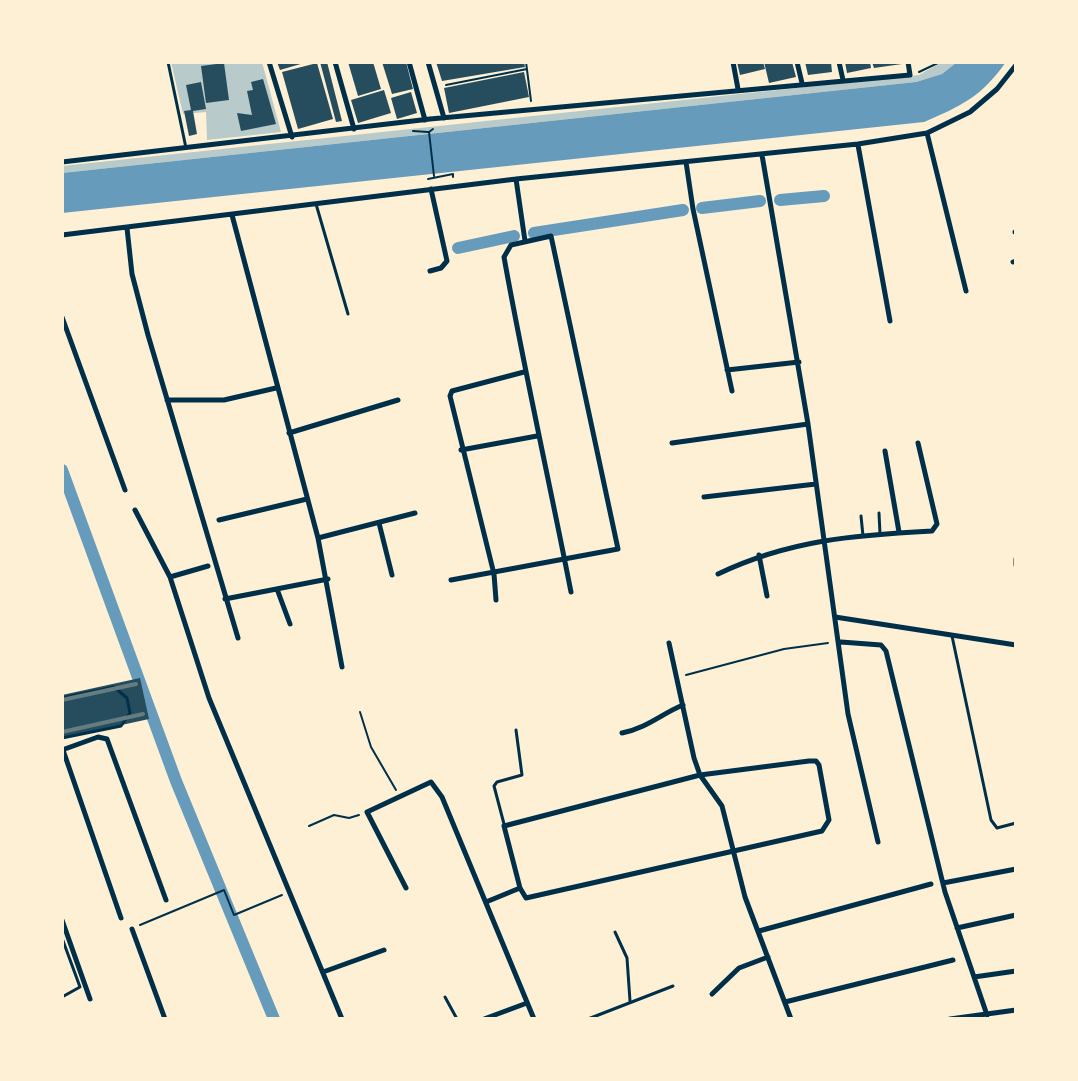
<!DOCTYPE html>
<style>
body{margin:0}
#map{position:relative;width:1078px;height:1081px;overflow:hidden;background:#fdf0d5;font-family:"PT Sans Narrow",sans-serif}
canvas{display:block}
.frame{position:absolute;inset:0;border:64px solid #fdf0d5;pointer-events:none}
</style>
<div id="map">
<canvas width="1078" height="1081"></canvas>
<div class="frame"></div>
</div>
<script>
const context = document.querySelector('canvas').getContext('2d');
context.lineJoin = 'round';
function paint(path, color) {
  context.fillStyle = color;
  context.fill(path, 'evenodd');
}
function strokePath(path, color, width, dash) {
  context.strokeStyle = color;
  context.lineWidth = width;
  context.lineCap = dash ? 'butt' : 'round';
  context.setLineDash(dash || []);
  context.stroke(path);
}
paint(new Path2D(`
 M171,62H262L281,132L207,140L206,112L183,114Z
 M942,62H957L942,74L916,82L62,173V166L919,75Z`), '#b9caca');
paint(new Path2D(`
 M957,62H1006C981,97 963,105 924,122L62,213V173L916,82L942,74Z`), '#669bbc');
strokePath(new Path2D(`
 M780,200L824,196
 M702,208L760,201
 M534,233L683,210
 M458,248L514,236
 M62,470L176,781L274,1019`), '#669bbc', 12);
paint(new Path2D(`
 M277,62H304V63L280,70Z
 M320,62H327L342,121L336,122Z
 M348,62H373L381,89L358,96Z
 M382,62H406L413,89L392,94Z
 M436,62H524L525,67L442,81Z
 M737,62H763L765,69L740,75Z
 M764,62H792L796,77L769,83Z
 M805,62H831L832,72L808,75Z
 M845,62H870L871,68L847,73Z
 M872,62H901L902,64L874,68Z
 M224,63L229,100L206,103L201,66Z
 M317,63L333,119L298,129L282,72Z
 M524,72L529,97L449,113L444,88Z
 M263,79L276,124L241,131L237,113L252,115L247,91L253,90L251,82Z
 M201,82L206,109L193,111L197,134L189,136L184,111L191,110L186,85Z
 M384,90L391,113L358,123L351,100Z
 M411,92L417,113L397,119L391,98Z
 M140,678L149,719L62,738V695Z`), '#264d5e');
strokePath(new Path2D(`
 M526,62L531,101
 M919,72L940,62
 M446,85L527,69
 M433,129L429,132L434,176
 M413,131L428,132
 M428,179L453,174V177
 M686,675L784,649L828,643
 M360,712L371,747L396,790
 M309,826L334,815L349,818L359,815
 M140,925L224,890L234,915L282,895`), '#003049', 2);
strokePath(new Path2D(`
 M168,62L186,148
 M316,204L348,314
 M879,513L880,534
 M861,516L863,536
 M952,636L991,820L997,828L1016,823
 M62,698L114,687L127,698L130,713L121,726L62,738
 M504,824L494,786L497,782L522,775L516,730
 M615,932L627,958L630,1001
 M62,938L80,987L62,997
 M445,997L457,1019
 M588,1019L673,986`), '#003049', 3);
strokePath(new Path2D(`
 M269,62L292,137
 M335,62L354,129
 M409,62L425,120
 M428,62L444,118
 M733,62L738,89
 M797,62L802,83
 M839,62L843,80
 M927,133L966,291
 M858,145L890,321
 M762,155L808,424L848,714L878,842
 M62,162L430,119L910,75L908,62
 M686,162L693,209L732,391
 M516,179L525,241
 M232,215L318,538L342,667
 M127,228L132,274L148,335L238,638
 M1015,232H1016
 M62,235L516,179L858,144L927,133L970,112L997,89L1016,65
 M1013,262L1016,261
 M430,271L441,268L447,261L431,189
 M62,317L125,490
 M727,370L799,362
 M167,400H224L276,388
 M289,433L398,400
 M672,443L808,424
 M461,450L537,436
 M885,451L899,532
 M704,497L816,484
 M135,510L170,577L209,698L342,1019
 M219,520L307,499
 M379,523L392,575
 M318,538L415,513
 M759,555L767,596
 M1016,559V565
 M718,574C789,540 855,535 932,531L937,524L918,443
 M170,577L208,566
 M451,580L618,549L551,236L511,245L504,257C524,369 549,480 571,592
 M277,589L290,624
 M225,599L328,579
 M496,600L494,574L450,396L452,391L524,372
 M835,617L1016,645
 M841,642L881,645L886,651L945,892L987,1015
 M669,643L694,758L700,775L722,806L745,897L791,1019
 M622,733C647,728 661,714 683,705
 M62,750L98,737L107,739L166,900
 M63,750L121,918
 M943,883L1016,869
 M406,888L367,812L431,782L442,797L534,1019
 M486,902L520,888L526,898L822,831L829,820L819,765L816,761H809L700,775L504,826L520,888
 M62,920L90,999
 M957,928L1016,915
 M132,929L165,1019
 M759,931L931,884
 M323,972L384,950
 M974,977L1016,971
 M712,994L739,968L768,957
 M785,1002L953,960
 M484,1019L527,1003
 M950,1019L1016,1010`), '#003049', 5);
strokePath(new Path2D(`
 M62,700L136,684
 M62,732L143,714`), '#657d81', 4);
</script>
